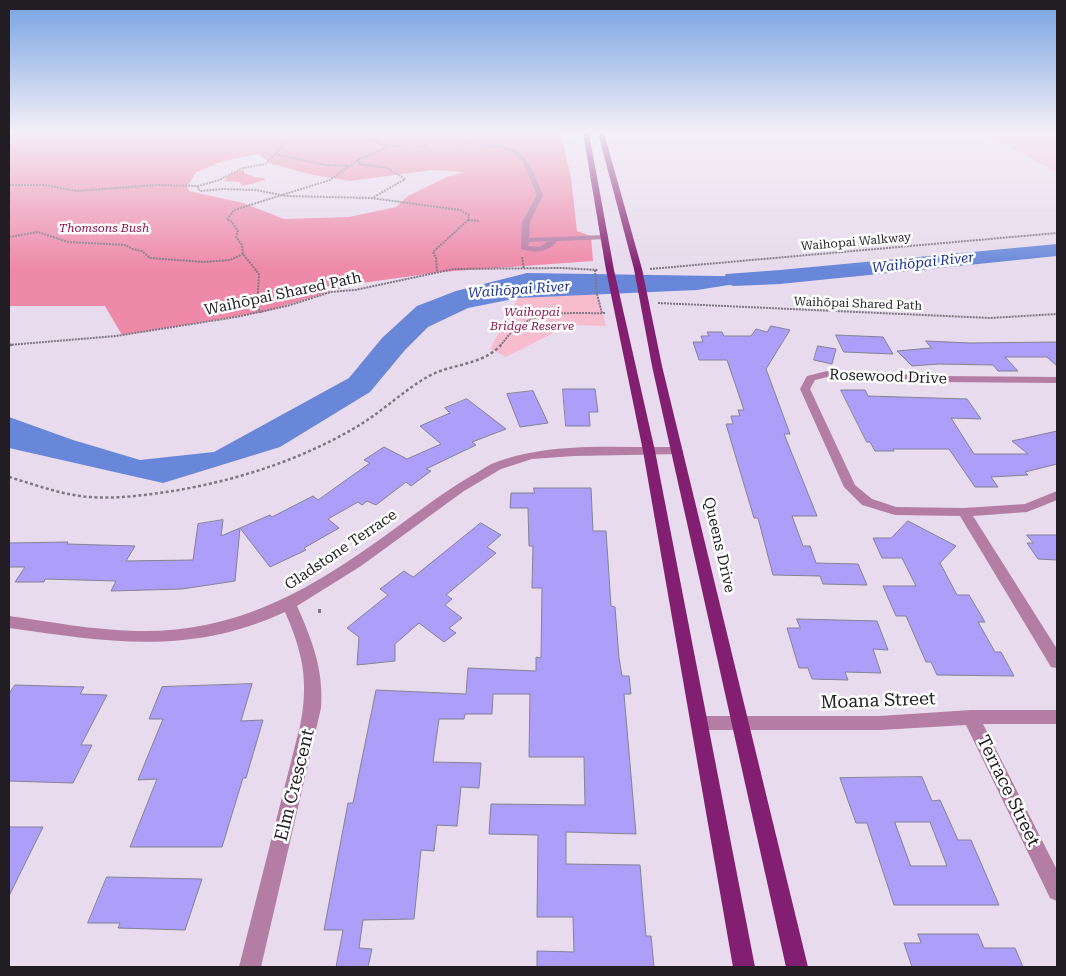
<!DOCTYPE html>
<meta charset="utf-8">
<style>
body{margin:0}
#map{position:relative;width:1066px;height:976px;overflow:hidden;background:#e7dbed;font-family:"Roboto Serif",serif}
canvas{display:block}
.frame{position:absolute;inset:0;border:10px solid #211d23;pointer-events:none}
</style>
<div id="map">
<canvas width="1066" height="976"></canvas>
<div class="frame"></div>
</div>
<script>
const context = document.querySelector('canvas').getContext('2d');
context.lineJoin = 'round';
function paint(path, color) {
  context.fillStyle = color;
  context.fill(path, 'evenodd');
}
function strokePath(path, color, width, dash) {
  context.strokeStyle = color;
  context.lineWidth = width;
  context.lineCap = dash ? 'butt' : 'round';
  context.setLineDash(dash || []);
  context.stroke(path);
}
function label(font, color, halo, rows, align = 'center') {
  context.font = font + ' "Roboto Serif",serif';
  context.lineWidth = 5;
  context.setLineDash([]);
  context.textBaseline = 'middle';
  context.strokeStyle = halo;
  context.fillStyle = color;
  for (const [text, x, y, turn = 0] of rows) {
    context.save();
    context.translate(x, y);
    context.rotate((+turn || 0) * Math.PI / 180);
    context.textAlign = isNaN(turn) ? turn : align;
    if (halo) context.strokeText(text, 0, 0);
    context.fillText(text, 0, 0);
    context.restore();
  }
}
paint(new Path2D(`
 M981,133H1057V172Z
 M597,294L606,326L569,325L506,357L490,349L518,298Z`), '#f7bccd');
paint(new Path2D(`
 M9,133H561L571,178L577,231L591,236L593,261L441,272L355,284L264,312L122,335L105,306H9ZM258,154L272,164L313,175L350,181L432,170L464,172L447,177L408,196L396,207L349,217L284,219L243,203L189,191L187,187L196,172L224,161Z
 M244,170V173L253,176L252,177L264,178L265,180L243,186L239,182L224,181L231,173Z`), '#ee89a9');
paint(new Path2D(`
 M527,273L780,277L697,290L518,298L468,308L428,327L405,350L370,392L280,447L163,483L9,448V417L73,440L140,460L214,452L349,378L382,338L417,306L456,291Z`), '#6887d9');
paint(new Path2D(`
 M1057,244V256L780,284L734,286L726,284L723,279L726,274L780,270Z`), '#6887d9');
const building = new Path2D(`
 M771,326L790,330L766,369L790,434H784L817,516H792L803,546H810L816,563L858,564L867,585L823,584L820,576L773,575L758,518H754L726,424H733L731,416H740L738,410H744L727,360H699L693,342H703L701,336H709L707,332H722L724,336H751L756,329L767,332Z
 M836,335L883,337L893,354L844,352Z
 M926,341L970,343L1057,342V366L1047,357H1005L1018,371H998L993,365L939,364L912,366L897,351L931,348Z
 M818,346L836,349L832,364L814,360Z
 M563,389H595L598,412H589L590,426H566Z
 M841,390H865L868,396L967,399L981,419L951,418L974,454H1028L1012,441L1057,431V464L1025,472L1028,475L991,477L998,487H975L949,449H893L894,451H875L870,442H867Z
 M533,391L548,423L520,427L507,394Z
 M467,399L506,429L472,442L476,445L426,469L431,471L411,486L406,482L376,505L367,501L362,505L358,502L328,519L339,528L304,548L306,550L270,567L240,528L270,515L272,517L313,496L318,500L370,463L364,460L384,447L407,459L441,444L420,426L450,413L445,408Z
 M534,488H591L593,531H606L611,606L615,607L619,658L622,676H629L631,694H624L636,834L566,832V864L640,865L646,936H651L654,967H537V951L574,952L573,917H537L538,835L489,834L491,804L585,805L584,757H529L530,694H493L492,714H465L464,719H439L433,762L481,763L479,788L461,787L457,826L437,825L434,851L421,850L414,919L363,920L359,948L372,949L368,967H336L343,930H324L348,803H353L376,690L466,694L468,668L536,671V657L541,658L542,588H532L533,546H529L528,508H510L511,493H534Z
 M223,520L221,536L240,528L235,581L182,589L111,591L116,581L45,579L44,582H15L25,567H9V543L68,542L67,544L135,546L126,561L193,560L198,524Z
 M908,521L956,546L940,563L957,595H969L985,622H978L995,652H1001L1014,676L937,675L931,662H926L906,616H896L883,586H916L902,558H882L873,538H891Z
 M481,523L501,535L487,547L496,553L446,595L452,599L445,605L462,618L449,628L456,633L444,642L419,623L395,644V661L357,665L359,637L347,628L388,595L380,589L404,571L413,577Z
 M1027,535H1057V560L1038,559L1027,543H1033Z
 M797,619L877,621L888,650L873,649L881,673L845,672L848,680L812,679L808,668H799L787,628H800Z
 M252,684L241,721L263,720L246,778H243L222,847H130L157,779L138,780L163,719H149L162,687Z
 M15,685L84,687L80,694L107,695L81,745H92L73,783L9,781V694Z
 M922,777L932,801L940,800L958,840H971L999,905H894L867,823H856L840,778ZM895,822H930L947,866H911Z
 M9,827H43L9,896Z
 M107,877L202,879L185,930L118,928L120,923H88Z
 M918,934H978L984,948H1015L1023,967H912L904,943H921Z`);
paint(building, '#ad9ef9');
strokePath(building, '#848294', 1);
strokePath(new Path2D(`
 M362,133L361,135L382,145L405,146
 M499,135L511,133
 M275,154L325,165L349,166
 M358,160L360,164L387,168L405,179L372,198
 M9,185H44L77,191L157,185L198,186L219,180L243,168L266,164L290,137L288,133
 M198,186V189L201,191L223,189L256,190L286,196L371,198L460,210L469,215L468,220L433,252L436,258L437,271
 M468,220L480,221
 M9,237L38,232L68,242L126,245L132,249L142,251L150,258L204,262L230,260L243,254
 M522,257L524,269
 M650,269L1057,233
 M595,270L597,294L602,313
 M658,303L990,318L1057,314
 M261,313L257,307L259,274L243,254L242,245L236,237L238,231L231,221L227,220L234,210L330,180L358,160L388,147
 M9,345L116,336L236,317L287,306L331,292L355,290L454,269L562,268L598,270
 M500,346C506,339 511,331 519,326C543,309 578,314 606,313`), '#7f7883', 2, [2, 1]);
strokePath(new Path2D(`
 M9,345H14
 M9,477C36,485 62,495 90,497C118,499 146,495 173,491C238,480 301,460 358,426C383,411 404,390 429,376C453,363 481,366 501,345`), '#7f7883', 2.5, [3, 2.5]);
strokePath(new Path2D(`
 M318,611H321`), '#7f7883', 4, [4.5, 3]);
paint(new Path2D(`
 M469,141L471,144L460,147L457,145Z
 M483,143C527,147 527,158 543,195L530,222L529,238L605,235H608V239L557,241C547,253 536,253 521,249L522,222L537,195L523,163L514,153L507,150L481,146ZM548,241L540,247L528,246L529,242Z
 M428,144L430,147L415,148L412,146Z
 M827,371L939,376L1057,377V383L939,382L827,377L815,380L810,389L855,485L872,499L896,507L964,508L1025,504L1057,491V500L1027,512L973,516L1057,649V668L1051,667L960,516L895,515L862,505L844,487L800,389L807,376Z
 M677,447L681,448L683,451L681,454L574,456L532,459L501,469L464,491L361,566L297,606C312,640 324,670 321,708L261,967H239L300,726C309,682 303,653 285,612C190,656 108,642 9,628V616C51,622 94,630 136,631C229,633 298,597 372,545C405,522 437,496 471,476C479,472 486,466 494,463C551,441 617,448 677,447Z
 M971,710H1057V724H983L1057,870V901L1050,898L966,725L880,730H699L693,728L691,723L693,718L699,716H880Z`), '#b37da4');
paint(new Path2D(`
 M583,133H589L614,270L655,451L755,967H733L643,451L606,270Z
 M598,133H604L642,269L662,366L808,967H786L652,366L634,269Z`), '#831f70');
const sky = context.createLinearGradient(0, 0, 0, 269);
sky.addColorStop(0, '#75a2e2');
sky.addColorStop(0.49, '#f4eff7');
sky.addColorStop(1, '#f4eff700');
context.fillStyle = sky;
context.fillRect(0, 0, 1066, 269);
label('italic 12px', '#8e154b', '#fff', [
 ["Thomsons Bush",104,228],
 ["Waihopai",532,312],
 ["Bridge Reserve",532,326]
]);
label('12px', '#211d23', '#fff', [
 ["Waihopai Walkway",856,242,-5],
 ["Waihōpai Shared Path",858,304,2]
]);
label('italic 14px', '#1a3190', '#fff', [
 ["Waihōpai River",923,263,-6],
 ["Waihōpai River",519,290,-4]
]);
label('15px', '#211d23', '#fff', [
 ["Waihōpai Shared Path",283,294,-12],
 ["Rosewood Drive",888,377,2],
 ["Queens Drive",719,545,77],
 ["Gladstone Terrace",341,550,-34]
]);
label('18px', '#211d23', '#fff', [
 ["Moana Street",878,701,-2],
 ["Elm Crescent",295,785,-76],
 ["Terrace Street",1008,791,64]
]);
</script>
